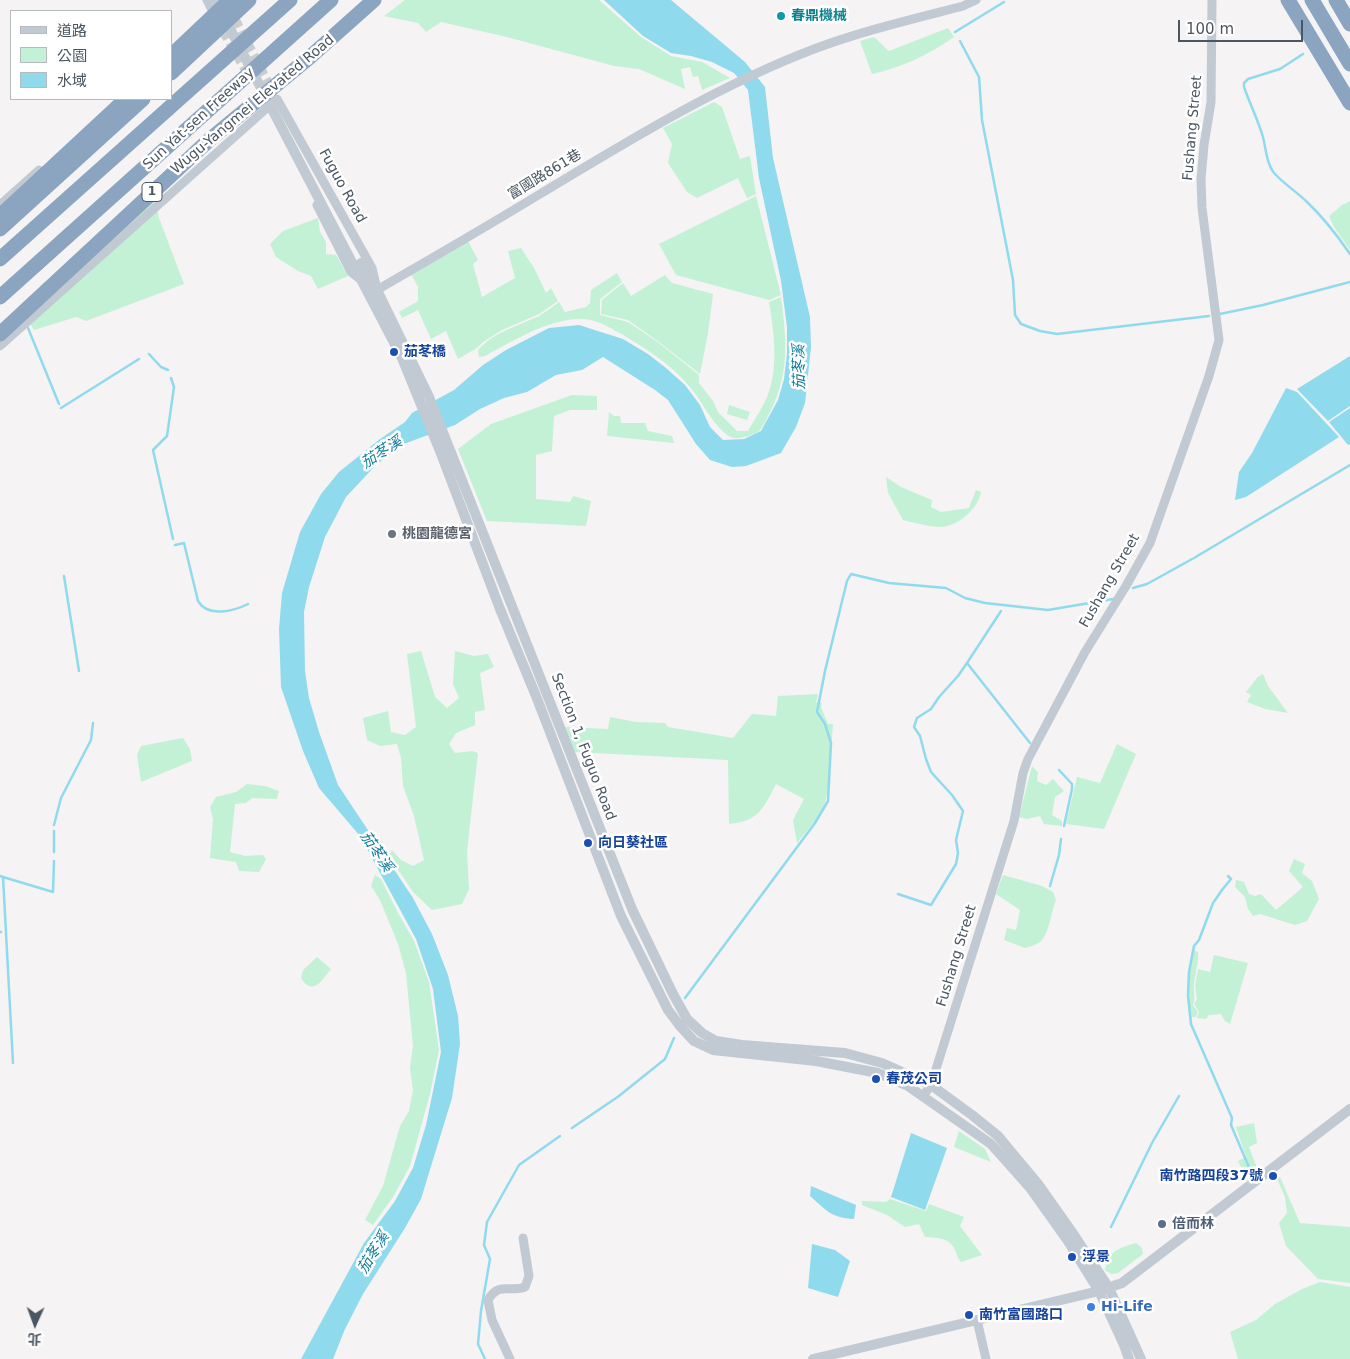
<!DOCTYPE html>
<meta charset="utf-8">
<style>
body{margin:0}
#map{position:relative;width:1350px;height:1359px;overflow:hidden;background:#f5f3f3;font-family:"DejaVu Sans","Noto Sans TC",sans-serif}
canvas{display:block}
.legend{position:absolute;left:10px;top:10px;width:162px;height:90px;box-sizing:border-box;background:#fff;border:1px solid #b7bbc0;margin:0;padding:6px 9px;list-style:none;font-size:15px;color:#4a5661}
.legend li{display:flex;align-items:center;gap:10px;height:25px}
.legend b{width:25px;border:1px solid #b7bbc0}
.north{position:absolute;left:10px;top:1299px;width:50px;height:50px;-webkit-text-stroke:4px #fff;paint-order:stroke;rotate:182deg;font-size:14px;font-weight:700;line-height:20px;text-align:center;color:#4a5661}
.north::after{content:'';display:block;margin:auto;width:18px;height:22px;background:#4a5661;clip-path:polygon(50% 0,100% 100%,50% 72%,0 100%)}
.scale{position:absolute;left:1178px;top:20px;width:125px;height:22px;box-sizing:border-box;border:2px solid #4a5661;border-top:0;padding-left:6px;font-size:15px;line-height:18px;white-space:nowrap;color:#4a5661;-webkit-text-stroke:4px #fff;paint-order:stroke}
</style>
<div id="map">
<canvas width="1350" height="1359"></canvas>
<ul class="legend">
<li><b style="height:6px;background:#c1cad2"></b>道路</li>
<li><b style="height:14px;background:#c3f1d5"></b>公園</li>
<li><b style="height:14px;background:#90daee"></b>水域</li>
</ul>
<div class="north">北</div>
<div class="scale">100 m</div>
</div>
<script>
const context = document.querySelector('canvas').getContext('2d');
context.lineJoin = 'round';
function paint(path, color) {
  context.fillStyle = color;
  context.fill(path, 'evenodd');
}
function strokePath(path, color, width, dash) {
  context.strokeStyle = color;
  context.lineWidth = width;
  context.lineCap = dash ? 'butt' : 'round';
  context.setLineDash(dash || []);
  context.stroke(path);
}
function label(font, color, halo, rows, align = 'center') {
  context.font = font + ' "DejaVu Sans","Noto Sans TC",sans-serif';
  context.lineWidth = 5;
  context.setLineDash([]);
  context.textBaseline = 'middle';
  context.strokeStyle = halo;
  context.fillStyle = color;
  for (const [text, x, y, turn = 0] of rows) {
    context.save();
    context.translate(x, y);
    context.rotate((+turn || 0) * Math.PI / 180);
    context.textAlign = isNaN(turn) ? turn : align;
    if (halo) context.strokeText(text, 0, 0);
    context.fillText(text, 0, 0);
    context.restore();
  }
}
paint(new Path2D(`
 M405,0H599L641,37L671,56L702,62L730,78L702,90L698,76L693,77L690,67L681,69L685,89L639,69L614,66L507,37L441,22L426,32L418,23L384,16Z
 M948,28L954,37C928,55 903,67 872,74L860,41L874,37L889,51Z
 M714,102L722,107L740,159L750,156L756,194L747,198L738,178L697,198L687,192L668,163L672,144L663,128Z
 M148,187L154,196L159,218L184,284L86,321L76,317L34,330L19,306Z
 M756,196L781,295L769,300L676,275L659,244Z
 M1350,201V250L1334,227L1329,216L1342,205Z
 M318,218L320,232L326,242V254L336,255L348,276L318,289L311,276L298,271L276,257L270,244L283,231Z
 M467,239L478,260L473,264L482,297L515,278L508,251L521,248L534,268L546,293L551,288L558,301L539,314L502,330L483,342L477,348L458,359L446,331L431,339L418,310L402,318L399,312L418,301V287L411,274Z
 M617,273L622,282L600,299V315L628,322L659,343L699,375V383L713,401L718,412L737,431H748C754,420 762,409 767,397C779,368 774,332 769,302L781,297C787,343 790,376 767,418C765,422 762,428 759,431C754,435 741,439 734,438C720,435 705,408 697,396C681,374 664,361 641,346C628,338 605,323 591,320C556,314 515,340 485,356L479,357L478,350C494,332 518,326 539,316C546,312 552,307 559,302L565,312L586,307L590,303L591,290Z
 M665,275L672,283L713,294L708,333L700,374L659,342L628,320L601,314L602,300L623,283L631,296Z
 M572,395L597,396V410H570L554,416L552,451L536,455V499L570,502L573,496L591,501L586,526L487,521L458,449L491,424Z
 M729,405L750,412L747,420L727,414Z
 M609,412L614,416H620L621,423H645L648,431L672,436L674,443L607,436Z
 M886,477L901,487L932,500L931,507L941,512L969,508L976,490L981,492C978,510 956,528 938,527C927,526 915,523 903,520L888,493Z
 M421,651L435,697L447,708L459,698L453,684L455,651L474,656L488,654L494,667L480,673L485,710L475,712V725L456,733L449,744L455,753L472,751L478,753L467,851L469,889L462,904L432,910L413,892L389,856L392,850L401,860L413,866L424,860L414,816L403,786L401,758L397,744L380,746L367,740L363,718L388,711L391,732L405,735L416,727L407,654Z
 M1263,674L1268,686L1288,713L1265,709L1247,702L1251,695L1246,692L1258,677Z
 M818,694L816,702L822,703L821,707L828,724H833L828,790L823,811L797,843L793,820L804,799L776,784C763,809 759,821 729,824L728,760L575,752L565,727L608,729L610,717L636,722L665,723L668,727L733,738L752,714L776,716L778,696Z
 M183,738L190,749L192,761L141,782L137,755L141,746Z
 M1117,744L1136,754L1104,829L1066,824L1077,777L1100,783Z
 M1032,766L1038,772L1037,781L1046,785L1053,779L1064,791L1055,797L1052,815L1062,821V826L1044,824L1040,816L1027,819L1019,817Z
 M247,784L265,786L279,791L277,799L252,798L246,803L235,804L230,852L245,856L263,855L266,859L259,872L239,871L236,862L210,858L213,819L210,807L216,797L236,792Z
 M1294,859L1305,864L1302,873L1312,881L1319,899L1307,921L1295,925L1260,914L1253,916L1248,909L1245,897L1235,887L1236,880L1244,882L1249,894L1255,896L1261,894L1276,910L1303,887L1289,871Z
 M375,875L381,879L398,913L414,941L429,982L439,1050L430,1094L410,1166L393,1197L373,1225L365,1220L383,1186L400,1126L409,1111L413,1090L410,1068L413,1046L406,973L398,944L380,900L371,886Z
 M1003,875L1042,886L1053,892L1056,900C1051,912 1049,935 1040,942C1036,945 1030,947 1025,948L1004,940L1007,928L1016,930L1020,910L996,894Z
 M1192,949L1198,952C1199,963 1195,973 1194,984C1193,992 1196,997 1193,1005L1198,1012L1196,1017H1189L1187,995Z
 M1214,955L1248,963L1230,1024L1225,1021L1221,1014L1209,1015L1206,1019L1197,1018L1199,1012L1194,1004L1197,999L1195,986L1198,969L1210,972Z
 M317,957L331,969C322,980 313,997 301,978L303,970Z
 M1254,1123L1257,1143L1249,1147L1257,1168L1246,1177L1238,1161L1246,1157L1236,1127Z
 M959,1131L985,1149L991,1162L954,1147Z
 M1280,1177L1300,1223L1350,1227V1283L1318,1279L1286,1246L1279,1223L1287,1213L1285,1197L1277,1179Z
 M890,1199L926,1211L929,1204L964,1217L960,1226L982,1255L961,1262C957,1258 957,1253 954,1248C948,1237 935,1238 925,1237L919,1224L905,1227L887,1215L862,1205V1201L886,1202Z
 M1136,1243L1142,1248L1143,1254L1118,1273L1111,1274L1105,1270C1111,1249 1117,1249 1136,1243Z
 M1320,1282L1350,1287V1359H1238L1230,1332L1256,1320L1275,1304L1302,1289Z`), '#c3f1d5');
paint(new Path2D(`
 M604,0H671L745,62L765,87L773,158L810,317L811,347L805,403L796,427L781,453L746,466L732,467L710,460L696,444L668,400L655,390L603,357L582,370L556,375L527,392L504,398L480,409L455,425L401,445L375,466L346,497L325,537L309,587L304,612L305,671L309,698L319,732L338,785L413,898L432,934L448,975L458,1016L460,1044L452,1098L421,1199L405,1228L363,1294L345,1329L333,1359H301L364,1243L395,1201L413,1168L426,1125L441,1052L433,989L416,939L360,836L319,788L303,751L281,687L279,629L282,593L300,532L321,494L339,472L380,439L405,422L412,413L454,390L483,365L506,350L549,328L579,325L623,339L648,354L666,368L685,385L700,405L710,427L723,440L744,439L761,431L778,400L784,379L787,354V327L781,281L759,178L748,90L734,73L712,62L691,56L671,53L643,36Z
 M1350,356V406L1328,421L1297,389Z
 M1286,388L1297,392L1339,437L1246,497L1235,500L1239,472L1252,453Z
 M1350,408V444L1348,445L1329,422Z
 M911,1133L947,1148L925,1210L891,1197Z
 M811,1186L856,1205L854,1219C831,1218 826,1210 810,1196Z
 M812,1244L835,1250L850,1261L838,1297L808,1288Z`), '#90daee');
strokePath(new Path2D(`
 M955,32L1004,2
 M960,41L979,77L982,120L1013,280L1015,315L1021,324L1040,331L1057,334L1209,316
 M1303,54L1280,69L1248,79L1244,83V87C1250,104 1258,120 1263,137C1266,149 1266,160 1272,170C1277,179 1297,192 1306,201C1323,217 1337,235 1350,254
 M1220,314L1263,305L1350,282
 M28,328L59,404
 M149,354L161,367L168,370
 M171,378L174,387L167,436L153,450L173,539
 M61,408L139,359
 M175,545L184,543L198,601C208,618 234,611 248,604
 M64,576L79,671
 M1133,588L1147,584L1194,558L1350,465
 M1001,611L967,663L1030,743
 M1059,770L1072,784V789L1064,826
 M54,825L61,798L91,740L93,723
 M54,831V852
 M0,876L3,877L13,1063
 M1228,876L1231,879L1222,890L1213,903L1199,940L1194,946L1189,972L1188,995L1191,1024L1232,1118L1231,1125L1251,1172
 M3,877L53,892L54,861
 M1050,886L1059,855L1061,839
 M898,894L931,905L956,864L958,853L956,840L963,811L952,795L931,772L926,759L920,736L914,727L917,718L931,709L939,697L958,676L967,663
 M0,932H1
 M685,998L815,823L828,801L831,743L825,724L817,712L825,671L847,581L851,574L889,583L946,588L965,598L985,603L1048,610L1113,599
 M572,1128L619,1096L665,1059L674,1038
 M1111,1227L1152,1143L1179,1096
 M485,1359L478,1344L481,1311L490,1259L484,1245L487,1222L519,1165L560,1136`), '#90daee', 2.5);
strokePath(new Path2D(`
 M235,19L273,92
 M223,31L250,78`), '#caccce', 9, [9, 4.5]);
strokePath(new Path2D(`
 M207,0L216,18
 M0,205L39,170
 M317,205L351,272L360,279
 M377,290C432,258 486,227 540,194C628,141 717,86 814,49C862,31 913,19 963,6L976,0
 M0,346L277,99L372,268L376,285
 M923,1096L931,1085L1014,821L1023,773L1028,759L1085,652L1126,586L1150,543L1209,376L1219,340L1202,208L1201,179L1204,145L1211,102L1212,0
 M977,1320L986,1359
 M510,1359L492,1320L488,1300C499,1281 510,1293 525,1287L529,1276L523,1238`), '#c1cad2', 9);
strokePath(new Path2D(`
 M215,0L402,358L440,451L500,609L536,696L621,916L668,1010L680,1026L694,1041L713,1050L816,1061L878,1073L908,1086L991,1144L1031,1189L1068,1241L1099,1291L1124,1345L1129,1359
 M361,263L377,290L429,397L632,909L673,994L687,1019L702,1033L716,1041L742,1045L845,1053L882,1063L931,1085L972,1115L998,1136L1038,1184L1074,1235L1109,1288L1141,1359
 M813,1359L1099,1291L1122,1283L1350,1109`), '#c1cad2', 10);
strokePath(new Path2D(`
 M1288,0L1350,103
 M1312,0L1350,64
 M1336,0L1350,24
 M171,56L230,0
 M171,73L249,0
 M0,216L126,99
 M0,229L143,99
 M0,259L290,0
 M0,297L331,0
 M0,334L208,141L310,57L374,0`), '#8ba5c1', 15);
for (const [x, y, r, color] of [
 [781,16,5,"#0f9aa8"],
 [394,352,5,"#1a4fb4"],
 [392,534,5,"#6b7280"],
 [588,843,5,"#1a4fb4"],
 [876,1079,5,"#1a4fb4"],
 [1273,1176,5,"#1a4fb4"],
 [1162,1224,5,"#5c6f8a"],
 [1072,1257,5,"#1a4fb4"],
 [1091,1307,5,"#3f7fe0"],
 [969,1315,5,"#1a4fb4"]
]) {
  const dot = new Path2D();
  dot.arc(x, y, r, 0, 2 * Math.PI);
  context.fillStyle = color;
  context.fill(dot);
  strokePath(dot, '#fff', 2);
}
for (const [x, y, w] of [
 [152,192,20]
]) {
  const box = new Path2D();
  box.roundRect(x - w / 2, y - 9.5, w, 19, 4);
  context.fillStyle = '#fff';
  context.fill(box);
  strokePath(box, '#4a5661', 1);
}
label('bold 12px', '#4a5661', null, [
 ["1",152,192]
]);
label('bold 14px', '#0d838f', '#fff', [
 ["春鼎機械",791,16]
], 'left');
label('14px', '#4a5661', '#fff', [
 ["Wugu-Yangmei Elevated Road",253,105,-40],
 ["Sun Yat-sen Freeway",199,119,-42],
 ["Fushang Street",1193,128,-85],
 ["富國路861巷",545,175,-31],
 ["Fuguo Road",342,186,61],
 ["Fushang Street",1110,581,-60],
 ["Section 1, Fuguo Road",583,747,69],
 ["Fushang Street",957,956,-73]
]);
label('bold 14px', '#164399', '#fff', [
 ["茄苳橋",404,352],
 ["向日葵社區",598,843],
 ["春茂公司",886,1079],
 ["南竹路四段37號",1263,1176,"right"],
 ["浮景",1082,1257],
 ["南竹富國路口",979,1315]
], 'left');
label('bold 14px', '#5b616d', '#fff', [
 ["桃園龍德宮",402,534]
], 'left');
label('bold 14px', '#4e5e75', '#fff', [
 ["倍而林",1172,1224]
], 'left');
label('bold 14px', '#366cbe', '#fff', [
 ["Hi-Life",1101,1307]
], 'left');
label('italic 15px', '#0c7c9b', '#fff', [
 ["茄苳溪",800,367,-91],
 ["茄苳溪",382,453,-33],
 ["茄苳溪",376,852,55],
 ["茄苳溪",374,1253,-58]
]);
</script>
